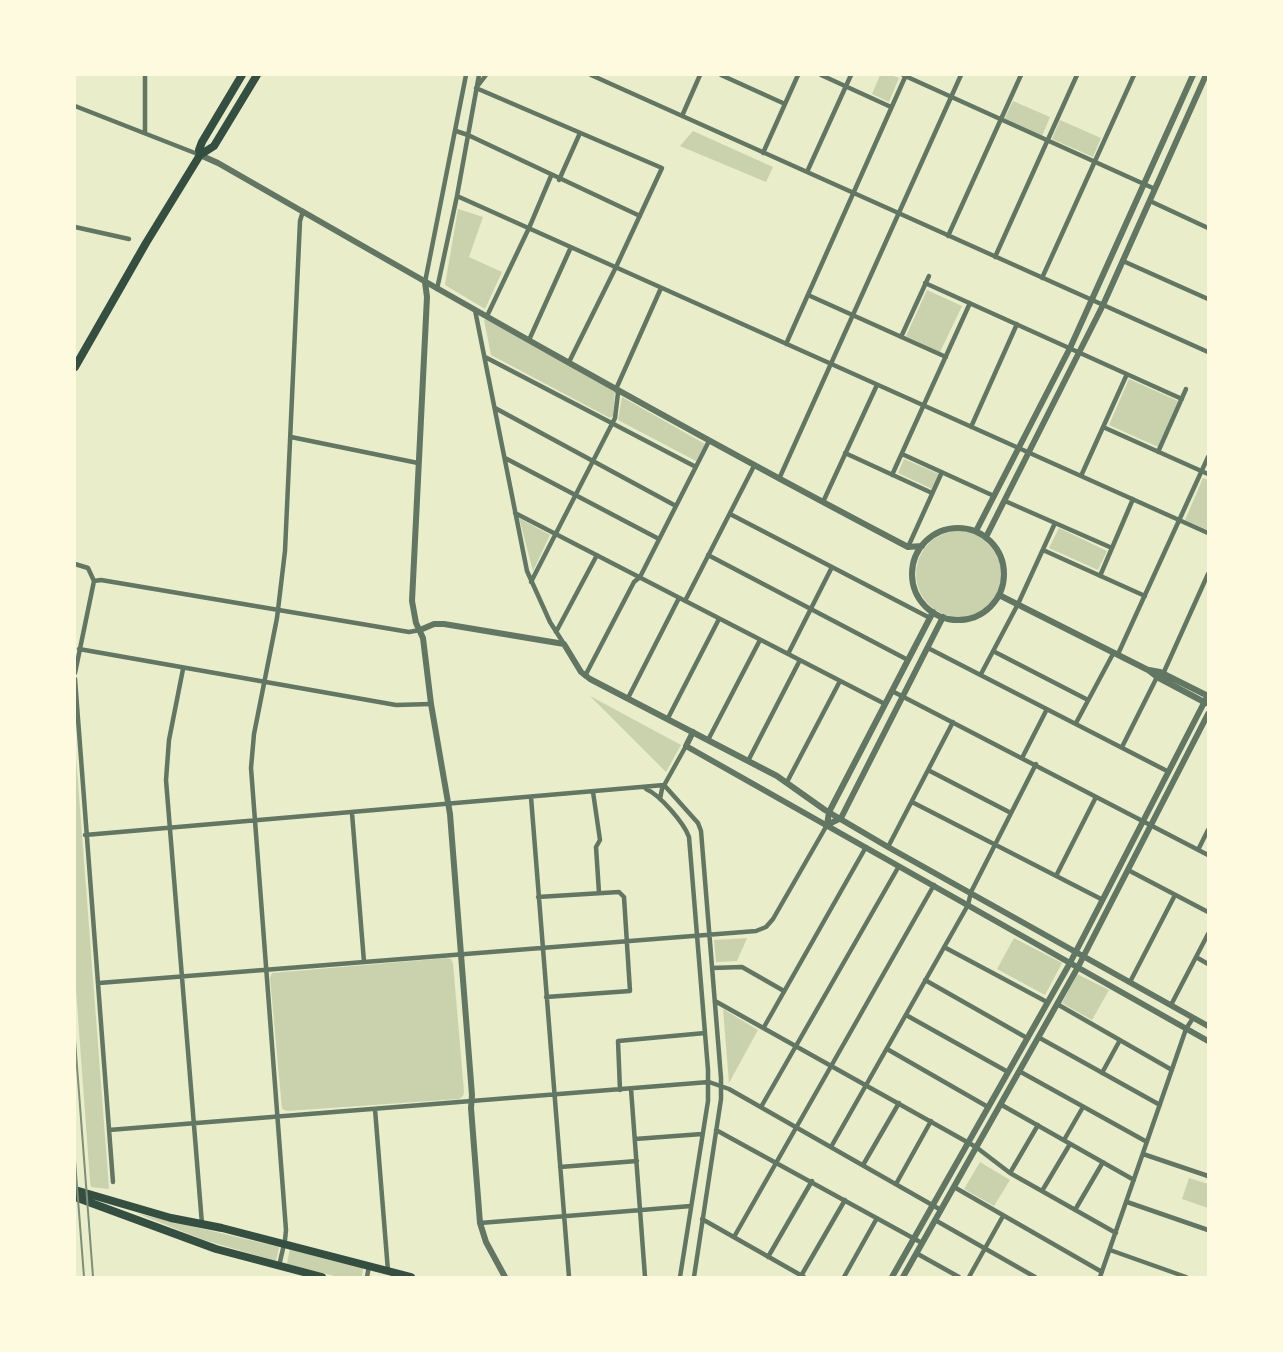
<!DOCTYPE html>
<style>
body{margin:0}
#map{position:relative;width:1283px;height:1352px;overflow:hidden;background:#e9edc9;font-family:Montserrat,sans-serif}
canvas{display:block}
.frame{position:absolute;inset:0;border:76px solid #fefae0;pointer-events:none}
</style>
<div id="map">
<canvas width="1283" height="1352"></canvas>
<div class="frame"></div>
</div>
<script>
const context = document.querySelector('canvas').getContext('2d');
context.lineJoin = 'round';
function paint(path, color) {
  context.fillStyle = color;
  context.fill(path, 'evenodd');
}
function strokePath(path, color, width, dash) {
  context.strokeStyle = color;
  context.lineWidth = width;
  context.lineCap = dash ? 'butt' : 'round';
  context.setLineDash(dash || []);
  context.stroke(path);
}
paint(new Path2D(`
 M880,75H891L899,78L889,102L872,94Z
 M1013,101L1050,117L1042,136L1004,120Z
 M1060,120L1101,138L1093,157L1052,139Z
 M693,131L773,167L766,182L680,146Z
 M458,209L483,217L469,257L502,272L485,309L445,285Z
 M927,290L962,306L940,352L906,336Z
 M486,319L615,391L613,416L610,418L491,355L484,320Z
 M1129,379L1178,401L1158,447L1109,425Z
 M622,397L705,444L696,461L618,420Z
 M904,459L939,474L932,489L898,473Z
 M1203,478L1208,480V530L1185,520Z
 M519,518L550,535L533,571Z
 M1059,528L1107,551L1098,570L1049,548Z
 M916 574a43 43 0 1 1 86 0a43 43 0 1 1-86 0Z
 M590,696L681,745L666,772Z
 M75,743L109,1189L91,1187L90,1181L75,976Z
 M747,938L737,961L716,962L714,940Z
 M1014,938L1062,963L1045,995L997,969Z
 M447,958L451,959L453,963L464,1092L463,1096L459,1099L287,1111L282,1109L270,978L272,973Z
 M1077,974L1109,990L1092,1020L1062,1003Z
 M723,1009L758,1030L729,1083Z
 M980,1162L1010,1180L994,1206L964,1189Z
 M1189,1178L1208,1184V1208L1182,1199Z
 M136,1213L279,1247L276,1261L204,1240Z
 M290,1248L363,1268L362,1277H338L287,1264Z`), '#cad2ad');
strokePath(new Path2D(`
 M486,75L476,88L662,168L616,267L569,362
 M591,75L1208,352
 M721,75L785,104
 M821,75L891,107
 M903,75L1155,189
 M75,106L200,155
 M682,116L700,75
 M456,131L468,135L640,216
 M145,133V75
 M763,153L798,75
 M807,172L851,75
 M559,180L580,133
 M457,196L1208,533
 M1150,201L1208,228
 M75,227L129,239
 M948,236L1021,75
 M995,257L1077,75
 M1123,261L1208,299
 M1042,278L1134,75
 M425,282L466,75
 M925,283L1182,399
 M437,289L457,196L479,75
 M808,295L946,357
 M475,310L527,571L550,622L564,644
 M487,316L529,228L551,176
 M901,337L929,276
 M529,340L571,247
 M786,344L906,75
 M485,357L696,467
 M495,408L676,506
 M971,427L1017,324
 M1103,427L1208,474
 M291,437L418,463
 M1158,452L1186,389
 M845,453L932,493
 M902,454L994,496
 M505,458L659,539
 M892,475L970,303
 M1081,476L1127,374
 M779,479L961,75
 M1005,501L1112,548
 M823,502L877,385
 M515,513L885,704
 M730,514L930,618
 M908,547L942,472
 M1043,550L1145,596
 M708,555L908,660
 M75,564L88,568L94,581
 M1100,576L1133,499
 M94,581L101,580L409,632L420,630
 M531,582L615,418L618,393L616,389L661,288
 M685,601L754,466
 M556,632L597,555
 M928,648L1169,772
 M79,649L396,705L431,704
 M993,651L1088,700
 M788,654L832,567
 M1118,654L1208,457
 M183,669L169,740L166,780L202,1224
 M75,673L94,581
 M981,674L1018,604L1055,523
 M1163,674L1208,574
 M585,676L634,582L640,577L709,441
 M75,679L113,1182
 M892,691L1208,855
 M628,698L679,598
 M668,718L719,619
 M1076,723L1114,652
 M708,740L760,640
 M1122,747L1157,677
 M1022,758L1047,709
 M748,761L800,660
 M928,770L1011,813
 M787,782L840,681
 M664,785L698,823L701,831L721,1078V1099L694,1277
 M646,789C660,795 684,823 689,837L708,1070V1101L680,1277
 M593,792L600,840L596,847L599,893
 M531,797L569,1277
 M660,799L662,789L686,746
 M912,802L1103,900
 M352,813L364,962
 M85,835L664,785
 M888,847L953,722
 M1198,850L1208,830
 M1128,870L1208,912
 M1056,876L1096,797
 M538,897L619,892L624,897L630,991L546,997
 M944,947L1047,1002
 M1196,957L1208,964
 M712,968L742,967L784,991
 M925,980L1027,1038
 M1130,982L1175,895
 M99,983L756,931L766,927L773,919L827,825
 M715,1001L976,1147L1010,1173L1116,1233
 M1057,1004L1172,1070
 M1171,1005L1208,934
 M906,1015L1008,1072
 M764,1027L866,847
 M1038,1037L1160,1105
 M887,1049L988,1107
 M1019,1071L1147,1142
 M1102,1073L1120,1040
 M631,1089L645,1277
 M620,1090L618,1041L705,1033
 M1000,1104L1134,1180
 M761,1107L899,866
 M375,1109L388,1271
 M109,1130L709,1082L729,1089L941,1210
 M716,1130L922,1243
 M635,1139L702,1134
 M1064,1140L1083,1107
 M831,1147L968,905L971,892L1036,764
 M1143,1154L1208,1176
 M863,1165L899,1103
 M560,1167L637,1161
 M1010,1173L1038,1125
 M896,1184L931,1121
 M954,1187L1102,1272
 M1042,1191L1070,1144
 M1127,1202L1208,1230
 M1075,1210L1103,1162
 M702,1219L804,1277
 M935,1220L1035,1277
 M480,1223L691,1206
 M734,1237L934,885
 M1110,1250L1186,1277
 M916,1253L959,1277
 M768,1257L812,1181
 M279,1266L285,1240L286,1230L251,768L254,734L277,618L285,551L300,221L303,211
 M801,1276L845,1200
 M367,1277L369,1266
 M844,1277L877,1218
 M969,1277L1003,1216
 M1100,1277L1186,1029L1193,1018`), '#617663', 4.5);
strokePath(new Path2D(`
 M200,155L218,163C446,294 675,425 908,547L922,546
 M425,282L427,297L412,601L416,623L423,638L431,704L450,814L472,1095L471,1108L480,1223L486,1242L505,1277
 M912 574a46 46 0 1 1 92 0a46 46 0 1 1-92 0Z
 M976,531L1070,348L1193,75
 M986,537L1103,305L1206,75
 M999,595L1148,670L1157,677L1206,703
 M420,630L434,624H444L564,644L581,672L590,679L777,776L825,810L888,847L1208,1026
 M1149,670L1160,672L1208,696
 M693,732L686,746L1208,1041
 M827,825L841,818L943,617
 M827,825L829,812L933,612
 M892,1277L1070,963L1208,695
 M903,1277L1078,967L1208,714`), '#617663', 6);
strokePath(new Path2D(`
 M200,155L214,146L257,75
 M75,367L146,243L200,155L199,150L202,142L242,75
 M75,1190L171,1218L222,1228L411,1277
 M75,1197L216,1249L322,1277`), '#344e41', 8);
strokePath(new Path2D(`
 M75,1040L93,1277
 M75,1160L84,1277`), '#7c8e77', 2);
</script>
